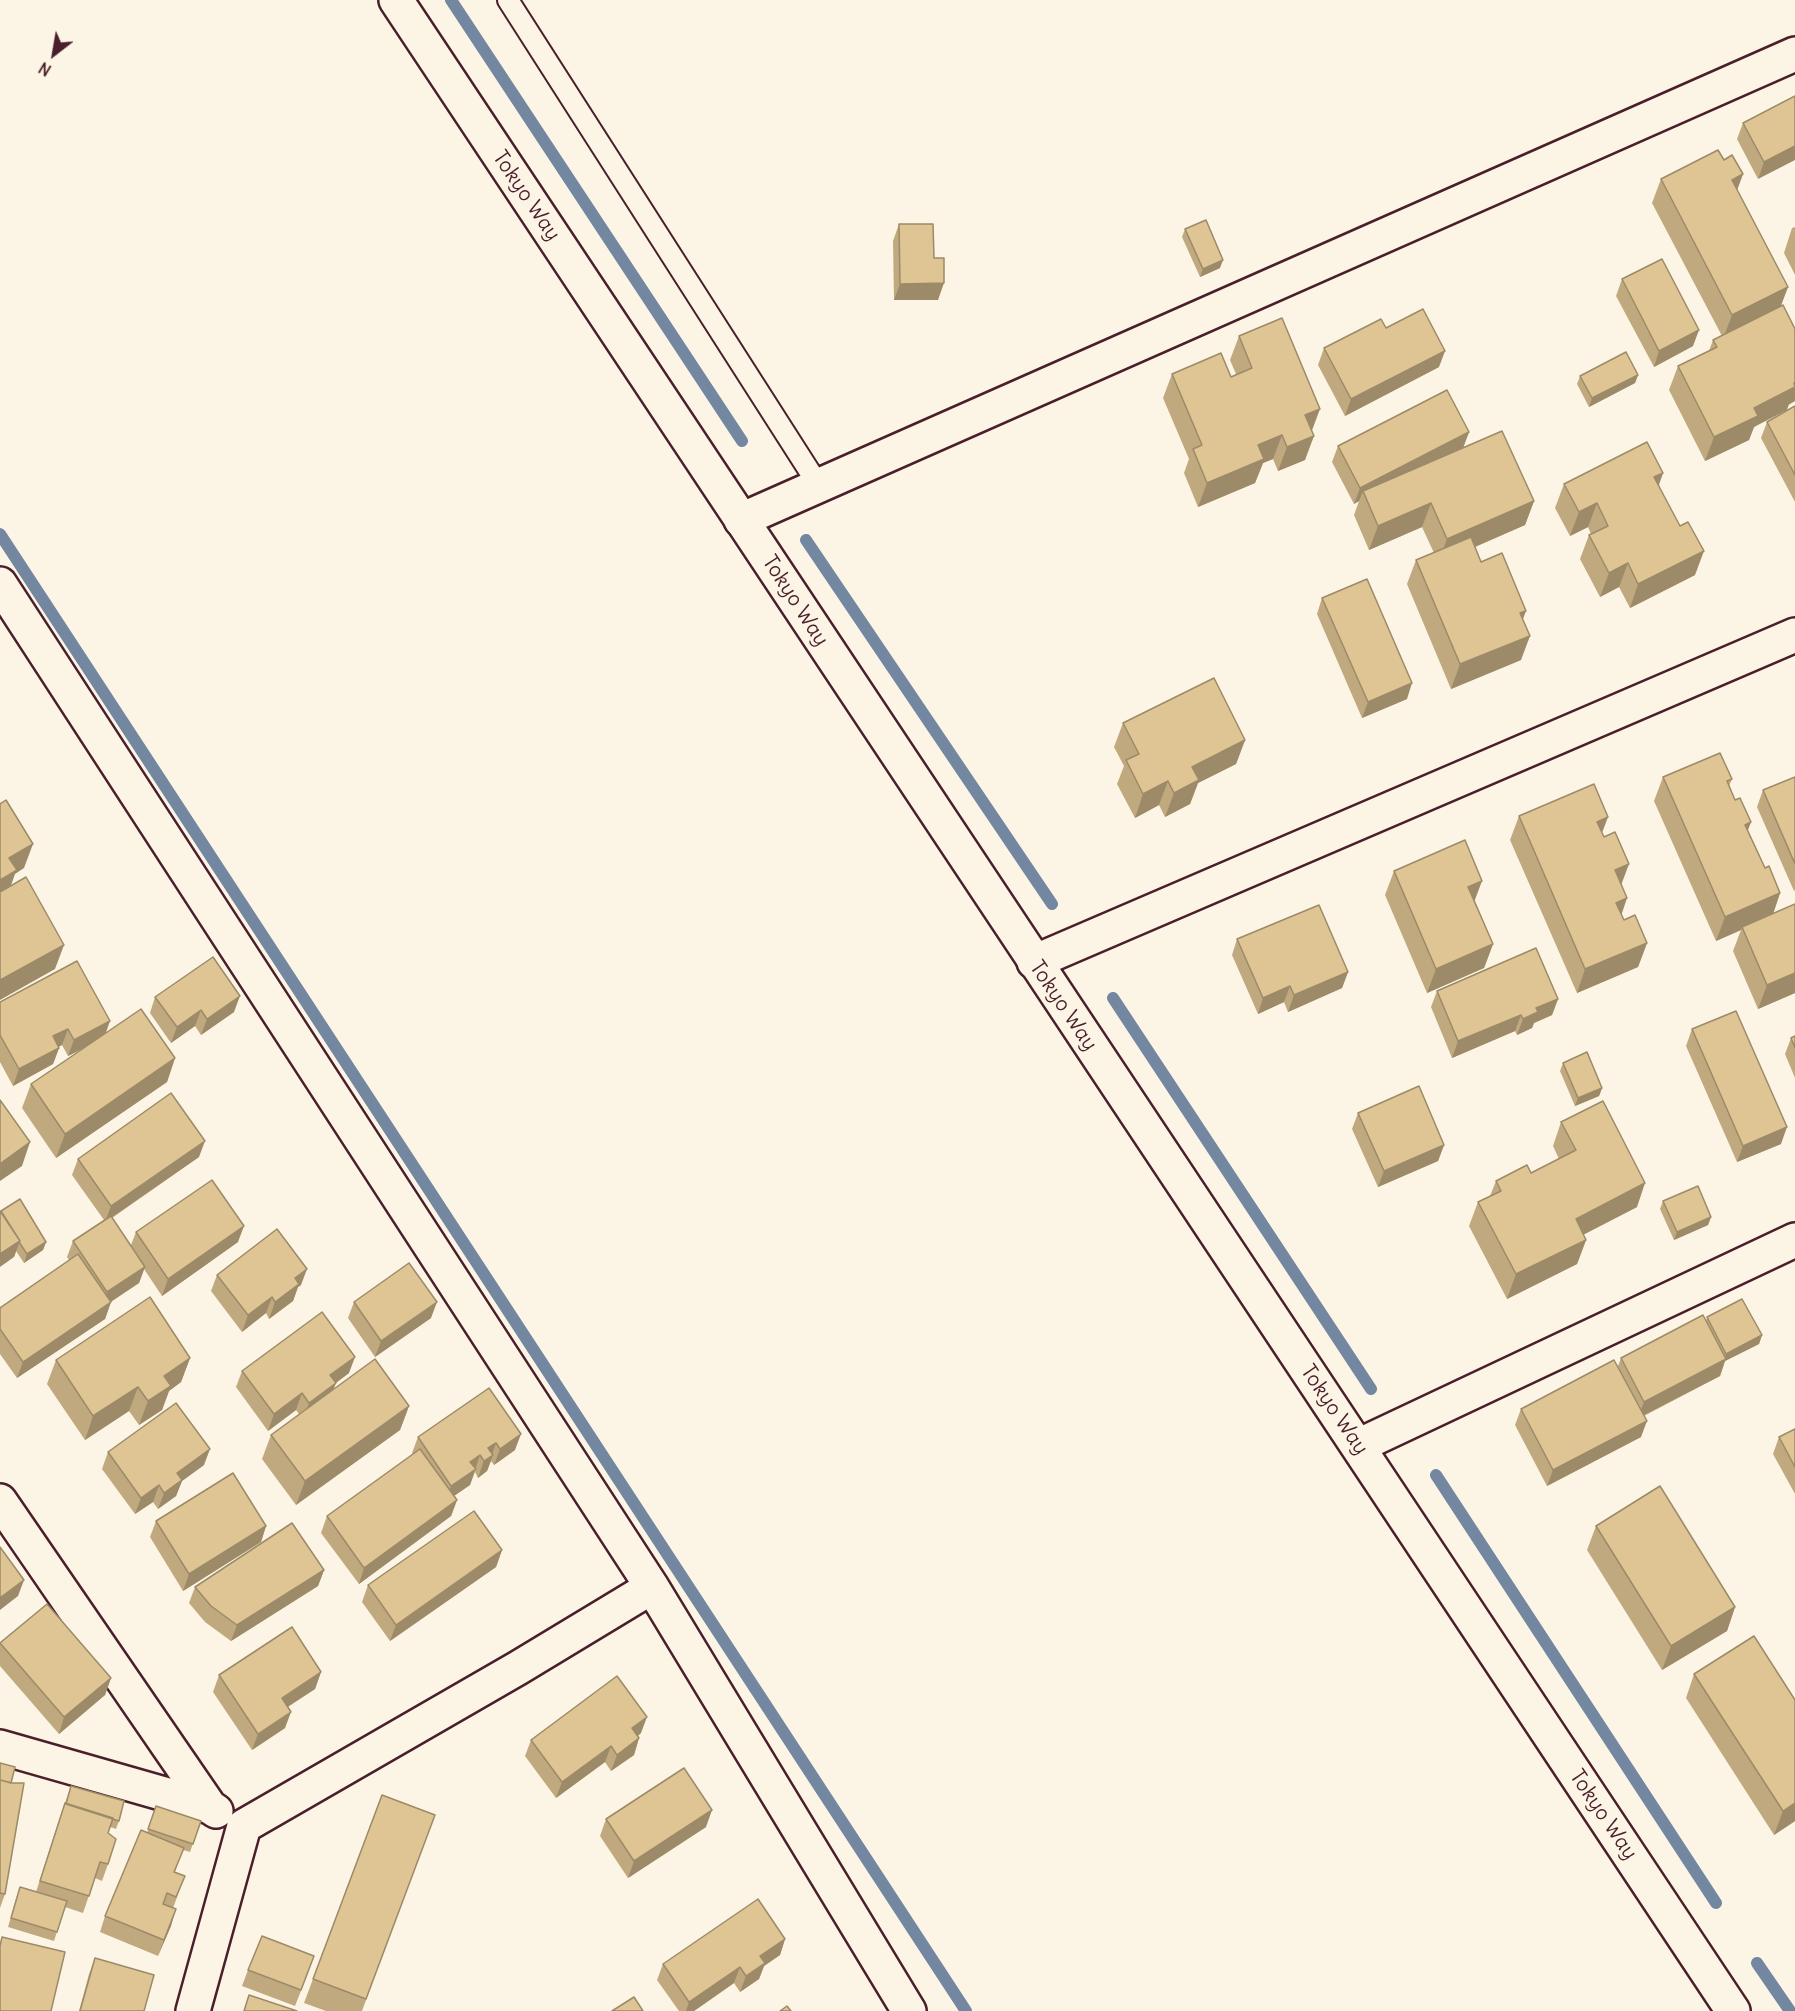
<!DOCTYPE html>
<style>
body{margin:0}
#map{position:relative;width:1795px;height:2011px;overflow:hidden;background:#fcf5e5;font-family:Delius,sans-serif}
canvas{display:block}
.north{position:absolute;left:24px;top:24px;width:60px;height:60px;-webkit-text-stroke:4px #fcf5e5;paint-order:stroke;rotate:211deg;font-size:16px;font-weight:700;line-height:24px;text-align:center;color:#4a1f2b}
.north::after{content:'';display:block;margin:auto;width:21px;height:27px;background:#4a1f2b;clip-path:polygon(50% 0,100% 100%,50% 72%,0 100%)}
</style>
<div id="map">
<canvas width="1795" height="2011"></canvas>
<div class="north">N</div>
</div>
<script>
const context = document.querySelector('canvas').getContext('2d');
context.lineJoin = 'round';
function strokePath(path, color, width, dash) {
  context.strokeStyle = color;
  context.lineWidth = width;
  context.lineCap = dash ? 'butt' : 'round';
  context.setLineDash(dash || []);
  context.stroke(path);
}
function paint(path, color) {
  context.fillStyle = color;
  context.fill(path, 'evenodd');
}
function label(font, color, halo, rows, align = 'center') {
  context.font = font + ' Delius,sans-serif';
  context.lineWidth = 5;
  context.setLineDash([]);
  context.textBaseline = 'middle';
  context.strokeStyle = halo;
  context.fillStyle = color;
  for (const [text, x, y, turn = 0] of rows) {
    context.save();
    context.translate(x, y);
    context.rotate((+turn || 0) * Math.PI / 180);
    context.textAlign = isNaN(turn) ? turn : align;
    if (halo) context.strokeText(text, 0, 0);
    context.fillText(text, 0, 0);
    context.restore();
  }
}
strokePath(new Path2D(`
 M451,0L742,441
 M0,534L966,2011
 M806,540L1052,904
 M1113,998L1371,1389
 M1436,1475L1716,1903
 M1757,1963L1790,2011`), '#7387a1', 12);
const service = new Path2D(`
 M508,0L819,486`);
const minor = new Path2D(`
 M741,520L1795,54
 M0,584L652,1587L909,2011
 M1034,962L1795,635
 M1358,1446L1795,1240
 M0,1501L210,1807
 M0,1747L210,1807L216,1811
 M193,2011L244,1826L518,1668L652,1587`);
const secondary = new Path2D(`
 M396,0L1733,2011`);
strokePath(service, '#4a1f2b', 24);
strokePath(minor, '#4a1f2b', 38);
strokePath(secondary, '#4a1f2b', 38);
strokePath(service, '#fcf5e5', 20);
strokePath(minor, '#fcf5e5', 33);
strokePath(secondary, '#fcf5e5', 33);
paint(new Path2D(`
 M1795,96L1758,179L1737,139L1743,123Z
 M1724,160L1743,174L1737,190L1788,287L1780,307L1795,329V401L1754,427L1749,440L1705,461L1669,390L1678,366L1709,351L1713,340L1722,336L1652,203L1661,179Z
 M899,224L934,258L938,300H894L893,241Z
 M1795,227V275L1784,253L1792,228Z
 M1185,229L1220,268L1200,277L1182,237Z
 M1622,279L1693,346L1654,367L1616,296Z
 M1386,328L1439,367L1345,416L1318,365L1324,348Z
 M1239,336L1312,431L1305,460L1278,471L1273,459L1263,463L1255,483L1198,507L1184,473L1189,459L1163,398L1172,374L1231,377L1236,374L1230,360Z
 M1638,375L1635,383L1589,407L1577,384L1580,376Z
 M1795,406V502L1761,438L1767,422Z
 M1469,432L1463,448L1534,501L1525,525L1475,547L1481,562L1523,619L1521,660L1451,689L1407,584L1416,560L1434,553L1422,527L1369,550L1354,515L1359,501L1354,504L1332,462L1338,446Z
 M1663,473L1659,485L1695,575L1630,608L1619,587L1600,597L1580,559L1589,535L1591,534L1588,527L1570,536L1555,508L1564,484Z
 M1322,598L1407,699L1362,718L1317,614Z
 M1123,723L1245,740L1236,764L1198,783L1190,804L1165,817L1159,805L1135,818L1117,784L1124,766L1114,747Z
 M1663,777L1732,779L1729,786L1748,830L1765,868L1780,893L1773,914L1795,904V993L1758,1009L1733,951L1741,930L1716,941L1654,801Z
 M1795,777V890L1794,891L1757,807L1763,790Z
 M1519,816L1602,833L1621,884V915L1624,920L1647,943L1638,967L1577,993L1510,840Z
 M1394,871L1475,901L1493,944L1484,968L1427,993L1385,895Z
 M1237,939L1348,972L1342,988L1288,1012L1284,1002L1258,1014L1232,955Z
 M1437,991L1558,999L1552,1015L1534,1023L1532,1028L1517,1035L1515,1031L1452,1058L1431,1007Z
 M155,997L234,1012L201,1035L195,1026L171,1043L150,1013Z
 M0,1002L105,1033L175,1058L167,1082L56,1158L22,1108L31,1084L84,1048L68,1056L62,1045L58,1047L59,1048L53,1064L13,1086L0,1062Z
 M1692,1029L1781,1144L1737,1162L1686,1046Z
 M1795,1036V1078L1785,1054L1791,1038Z
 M1563,1063L1602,1088L1599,1096L1575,1106L1560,1071Z
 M1358,1113L1444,1145L1438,1161L1378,1187L1352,1129Z
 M1561,1122L1637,1207L1583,1235L1586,1240L1577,1264L1507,1299L1469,1226L1478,1202L1490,1196L1496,1181L1531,1173L1559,1159L1553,1146Z
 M199,1157L112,1218L131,1245L136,1232L238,1242L162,1296L144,1269L139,1283L111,1302L105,1319L17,1378L0,1354V1308L69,1260L67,1257L73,1241L104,1220L72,1175L78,1159Z
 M1663,1201L1711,1217L1708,1225L1674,1240L1660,1209Z
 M0,1211L46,1242L43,1250L24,1263L16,1251L14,1257Z
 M217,1275L301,1285L298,1287L293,1301L269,1319L266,1313L242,1332L211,1291Z
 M354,1302L431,1318L375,1357L348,1318Z
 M1707,1317L1762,1335L1759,1344L1725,1361L1720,1376L1644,1416L1641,1437L1547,1486L1515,1425L1521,1409L1618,1366L1621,1358L1706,1321Z
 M190,1358L181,1382L169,1391L162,1410L139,1425L129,1411L85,1440L47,1384L56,1360Z
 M242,1371L349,1373L336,1383L333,1389L409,1406L400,1430L296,1505L262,1459L271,1435L299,1414L296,1410L268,1431L236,1387Z
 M489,1388L515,1450L494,1465L491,1461L487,1471L478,1478L475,1472L470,1485L454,1496L457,1500L451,1516L359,1584L321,1533L327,1516L413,1454L412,1453L418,1437Z
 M1795,1429V1494L1773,1454L1779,1437Z
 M108,1452L204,1465L182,1481L176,1496L158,1509L153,1502L135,1514L102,1469Z
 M156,1521L266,1526L261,1542L183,1591L150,1537Z
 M1596,1526L1735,1607L1727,1631L1662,1670L1587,1550Z
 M502,1550L496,1567L390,1641L362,1602L368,1585Z
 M324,1570L318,1586L231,1641L205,1622L189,1603L195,1587Z
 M0,1643L111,1678L105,1695L59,1734L0,1666Z
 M321,1672L315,1689L288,1707L285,1728L252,1750L213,1692L219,1675Z
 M1694,1674L1795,1821L1774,1835L1686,1698Z
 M641,1733L638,1736L639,1738L634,1755L611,1771L605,1762L556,1798L525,1756L531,1740Z
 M0,1763L11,1783L5,1894L0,1908Z
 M71,1786L119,1821L116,1829L110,1827L108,1833V1864L102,1881L95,1878L83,1913L65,1907L54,1941L8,1927L17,1896L36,1892L59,1820Z
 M382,1795L435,1815L362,2011H326L304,2003Z
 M156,1806L201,1821L190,1852L183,1850L175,1872L185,1876L173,1908L171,1926L158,1956L100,1932L105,1916L147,1833Z
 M606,1819L706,1827L628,1878L600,1836Z
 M785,1939L780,1955L764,1966L759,1979L740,1992L734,1983L694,2011H679L657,1980L663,1964Z
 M95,1958L144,2011H79L89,1974Z
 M248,1970L308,1973L295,2006L242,1986Z`), '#c0a97f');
paint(new Path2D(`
 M1795,146V160L1758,179L1764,162Z
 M1743,174L1734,198L1732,180Z
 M1223,260L1220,268L1200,277L1203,269Z
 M944,283L938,300H894L900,284Z
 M1788,287L1779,311L1723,339L1732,315Z
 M1699,330L1693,346L1654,367L1659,351Z
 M1445,351L1439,367L1345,416L1351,399Z
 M1638,375L1635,383L1589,407L1592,398Z
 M1795,382V401L1789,404L1787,410L1754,427L1749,440L1705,461L1714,437L1754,408Z
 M1320,409L1311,433L1305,415Z
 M1469,432L1463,448L1363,491L1359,501L1354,504L1360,488Z
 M1282,435L1273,459L1263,463L1255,483L1198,507L1207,483L1258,445Z
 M1314,436L1305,460L1278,471L1287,447Z
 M1663,473L1654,497V477Z
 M1534,501L1525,525L1438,563L1447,539Z
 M1431,503L1422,527L1369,550L1378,526Z
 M1597,503L1588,527L1570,536L1579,512Z
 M1704,551L1695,575L1630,608L1638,584Z
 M1628,563L1619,587L1600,597L1609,573Z
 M1526,611L1517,635L1520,613Z
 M1530,636L1521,660L1451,689L1460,664Z
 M1412,683L1407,699L1362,718L1368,702Z
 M1245,740L1236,764L1198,783L1190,804L1165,817L1174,793L1192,767Z
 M1168,781L1159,805L1135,818L1143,794Z
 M1608,817L1599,841L1597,822Z
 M1751,822L1742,846L1745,825Z
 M33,844L24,868L15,874L8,894L0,899V880L9,858Z
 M1629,864L1620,888L1615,870Z
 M1482,881L1473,905L1468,887Z
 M1780,893L1772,917L1742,927L1741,930L1716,941L1725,917Z
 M1627,898L1619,922L1616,903Z
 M1647,943L1638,967L1577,993L1585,969Z
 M1493,944L1484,968L1427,993L1436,969Z
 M64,945L55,969L0,1000V980Z
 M1348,972L1342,988L1288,1012L1294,995Z
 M1795,973V993L1758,1009L1767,985Z
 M1290,986L1284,1002L1258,1014L1263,998Z
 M240,996L234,1012L201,1035L207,1019Z
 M1558,999L1552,1015L1534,1023L1532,1028L1517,1035L1523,1019L1536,1008Z
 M201,1010L195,1026L171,1043L177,1027Z
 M1521,1015L1515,1031L1452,1058L1458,1041Z
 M110,1021L104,1038L68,1056L74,1040Z
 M68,1029L62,1045L47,1053L53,1036Z
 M59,1048L53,1064L13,1086L19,1069Z
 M175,1058L167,1082L56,1158L65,1134Z
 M1602,1088L1599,1096L1575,1106L1578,1098Z
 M1787,1127L1781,1144L1737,1162L1743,1146Z
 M205,1141L199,1157L105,1222L111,1206Z
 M30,1142L22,1166L0,1181V1164Z
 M1444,1145L1438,1161L1378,1187L1384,1171Z
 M1645,1183L1637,1207L1567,1243L1576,1219Z
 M1711,1217L1708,1225L1674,1240L1677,1232Z
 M244,1226L238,1242L162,1296L168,1279Z
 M1586,1240L1577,1264L1507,1299L1516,1274Z
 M20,1241L14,1257L0,1267V1254Z
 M46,1242L43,1250L24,1263L27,1254Z
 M145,1267L139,1283L101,1308L107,1292Z
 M307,1269L301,1285L298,1287L293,1301L269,1319L275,1302L295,1278Z
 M272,1297L266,1313L242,1332L248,1315Z
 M111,1302L105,1319L17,1378L23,1362Z
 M437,1302L431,1318L375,1357L381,1341Z
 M1762,1335L1759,1344L1725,1361L1720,1376L1638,1418L1644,1402L1724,1360L1726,1354Z
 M355,1357L349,1373L329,1388L336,1383L330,1399L303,1419L309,1403L330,1375Z
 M190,1358L181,1382L169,1391L162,1410L139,1425L148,1401L164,1376Z
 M138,1387L129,1411L85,1440L93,1416Z
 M302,1393L296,1410L268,1431L274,1414Z
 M409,1406L400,1430L296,1505L305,1481Z
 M1647,1421L1641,1437L1547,1486L1553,1470Z
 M521,1434L515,1450L494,1465L500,1449Z
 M496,1443L491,1457L493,1455L487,1471L478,1478L488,1448Z
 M210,1449L204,1465L182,1481L176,1496L158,1509L164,1493L177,1473Z
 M480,1455L470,1485L445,1502L451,1486L470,1462Z
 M159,1485L153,1502L135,1514L141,1498Z
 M457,1500L451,1516L359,1584L364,1568Z
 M266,1526L261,1542L183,1591L189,1574Z
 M502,1550L496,1567L390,1641L396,1625Z
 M324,1570L318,1586L231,1641L237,1625Z
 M24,1580L18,1596L0,1610V1598Z
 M1735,1607L1727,1631L1662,1670L1671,1646Z
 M321,1672L315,1689L276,1714L282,1698Z
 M111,1678L105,1695L59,1734L64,1717Z
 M291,1712L285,1728L252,1750L258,1734Z
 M647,1717L641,1733L626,1745L632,1728Z
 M639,1738L634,1755L611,1771L617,1755Z
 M611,1746L605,1762L556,1798L562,1782Z
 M1795,1803V1821L1774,1835L1783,1811Z
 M712,1810L706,1827L628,1878L634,1861Z
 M176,1909L171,1926L158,1956L164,1940Z
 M785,1939L780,1955L764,1966L759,1979L740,1992L746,1976L760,1956Z
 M740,1967L734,1983L694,2011H686L689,2002Z`), '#9c8a68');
const building = new Path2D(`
 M1795,96V146L1764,162L1743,123Z
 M1718,150L1724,160L1732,155L1743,174L1732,180L1788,287L1732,315L1661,179Z
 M1206,220L1223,260L1203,269L1185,229Z
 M899,224H933L934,258H944V283L900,284Z
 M1662,259L1699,330L1659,351L1622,279Z
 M1783,305L1795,329V382L1794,383L1795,387L1754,408L1758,416L1714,437L1678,366L1717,347L1713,340Z
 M1423,309L1445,351L1351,399L1324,348L1381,319L1386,328Z
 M1282,318L1320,409L1305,415L1314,436L1287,447L1282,435L1258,445L1264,459L1207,483L1193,449L1202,445L1172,374L1221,353L1231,377L1252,368L1239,336Z
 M1626,352L1638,375L1592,398L1580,376Z
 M1447,390L1469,432L1360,488L1338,446Z
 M1795,406V475L1767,422Z
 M1502,431L1534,501L1447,539L1431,503L1378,526L1363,491Z
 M1647,442L1663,473L1654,477L1680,526L1688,522L1704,551L1638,584L1628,563L1609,573L1589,535L1608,526L1597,503L1579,512L1564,484Z
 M1471,537L1481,562L1502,553L1526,611L1520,613L1530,636L1460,664L1416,560Z
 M1367,579L1412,683L1368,702L1322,598Z
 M1214,678L1245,740L1192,767L1199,780L1174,793L1168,781L1143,794L1126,760L1139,754L1123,723Z
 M1720,753L1732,779L1727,781L1735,800L1740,798L1751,822L1745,825L1765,868L1769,866L1780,893L1725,917L1663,777Z
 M1795,777V864L1763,790Z
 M1594,784L1608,817L1597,822L1604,837L1615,832L1629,864L1615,870L1627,898L1616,903L1624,920L1635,915L1647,943L1585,969L1519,816Z
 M6,800L33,844L9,858L17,870L0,880V804Z
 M1465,840L1482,881L1468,887L1493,944L1436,969L1394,871Z
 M26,877L64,945L0,980V892Z
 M1795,904V973L1767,985L1742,927Z
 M1319,905L1348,972L1294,995L1290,986L1263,998L1237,939Z
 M1536,948L1558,999L1536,1008L1538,1012L1523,1019L1521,1015L1458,1041L1437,991Z
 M213,957L240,996L207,1019L201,1010L177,1027L155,997Z
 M77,961L110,1021L74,1040L68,1029L53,1036L59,1048L19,1069L0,1035V1002Z
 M141,1009L175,1058L65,1134L31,1084Z
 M1736,1011L1787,1127L1743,1146L1692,1029Z
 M1795,1036V1048L1791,1038Z
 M1587,1052L1602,1088L1578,1098L1563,1063Z
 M1419,1086L1444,1145L1384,1171L1358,1113Z
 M171,1093L205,1141L111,1206L78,1159Z
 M0,1100L30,1142L0,1164Z
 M1603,1101L1645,1183L1576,1219L1586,1240L1516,1274L1478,1202L1501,1191L1496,1181L1527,1165L1531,1173L1576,1150L1561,1122Z
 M212,1180L244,1226L168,1279L136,1232Z
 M1698,1186L1711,1217L1677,1232L1663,1201Z
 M20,1199L46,1242L27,1254L19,1242L20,1241L1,1211Z
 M0,1211L20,1241L0,1254Z
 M111,1216L145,1267L107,1292L73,1241Z
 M277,1229L307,1269L295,1278L299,1284L275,1302L272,1297L248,1315L217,1275Z
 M78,1254L111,1302L23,1362L0,1329V1308Z
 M409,1263L437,1302L381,1341L354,1302Z
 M150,1297L190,1358L164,1376L171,1386L148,1401L138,1387L93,1416L56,1360Z
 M1742,1299L1762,1335L1726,1354L1707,1317Z
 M322,1312L355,1357L330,1375L336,1383L309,1403L302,1393L274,1414L242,1371Z
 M1703,1315L1726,1359L1644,1402L1621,1358Z
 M375,1359L409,1406L305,1481L271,1435Z
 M1614,1360L1647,1421L1553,1470L1521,1409Z
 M489,1388L521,1434L500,1449L496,1443L488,1448L493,1455L484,1461L480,1455L470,1462L476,1469L451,1486L418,1437Z
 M176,1403L210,1449L177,1473L182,1480L164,1493L159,1485L141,1498L108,1452Z
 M1795,1429V1467L1779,1437Z
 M420,1449L457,1500L364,1568L327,1516Z
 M233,1473L266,1526L189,1574L156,1521Z
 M1660,1486L1735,1607L1671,1646L1596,1526Z
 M474,1511L502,1550L396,1625L368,1585Z
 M292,1523L324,1570L237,1625L211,1606L195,1587Z
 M0,1547L24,1580L0,1598Z
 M47,1604L111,1678L64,1717L0,1643Z
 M292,1627L321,1672L282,1698L291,1712L258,1734L219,1675Z
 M1754,1636L1795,1700V1803L1783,1811L1694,1674Z
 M617,1676L647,1717L632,1728L639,1738L617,1755L611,1746L562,1782L531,1740Z
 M0,1763L15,1767L11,1783L0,1780Z
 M684,1768L712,1810L634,1861L606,1819Z
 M0,1780L12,1783H24L5,1894L0,1893Z
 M71,1786L124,1801L119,1821L66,1804Z
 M382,1795L435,1815L366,1999L313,1979Z
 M65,1803L113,1818L108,1833L116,1839L108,1864L100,1862L89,1896L40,1881Z
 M156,1806L201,1821L193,1844L148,1829Z
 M141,1830L184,1848L174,1872L185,1876L176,1897L167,1893L163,1904L176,1909L164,1940L105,1916Z
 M20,1887L67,1901L57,1932L11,1918Z
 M758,1899L785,1939L760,1956L765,1963L746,1976L740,1967L689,2002L663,1964Z
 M262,1936L314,1956L301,1990L248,1970Z
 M2,1937L65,1952L51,2011H0V1946Z
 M95,1958L154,1975L144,2011H80Z
 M249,1995L297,2011H244Z
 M634,1997L643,2011H612Z
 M787,2006L791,2011H780Z`);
paint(building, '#dfc594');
strokePath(building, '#9c8a68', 1.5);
label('21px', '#4a1f2b', '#fcf5e5', [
 ["Tokyo Way",526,196,56],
 ["Tokyo Way",795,601,57],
 ["Tokyo Way",1063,1006,56],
 ["Tokyo Way",1334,1410,56],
 ["Tokyo Way",1603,1815,56]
]);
</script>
